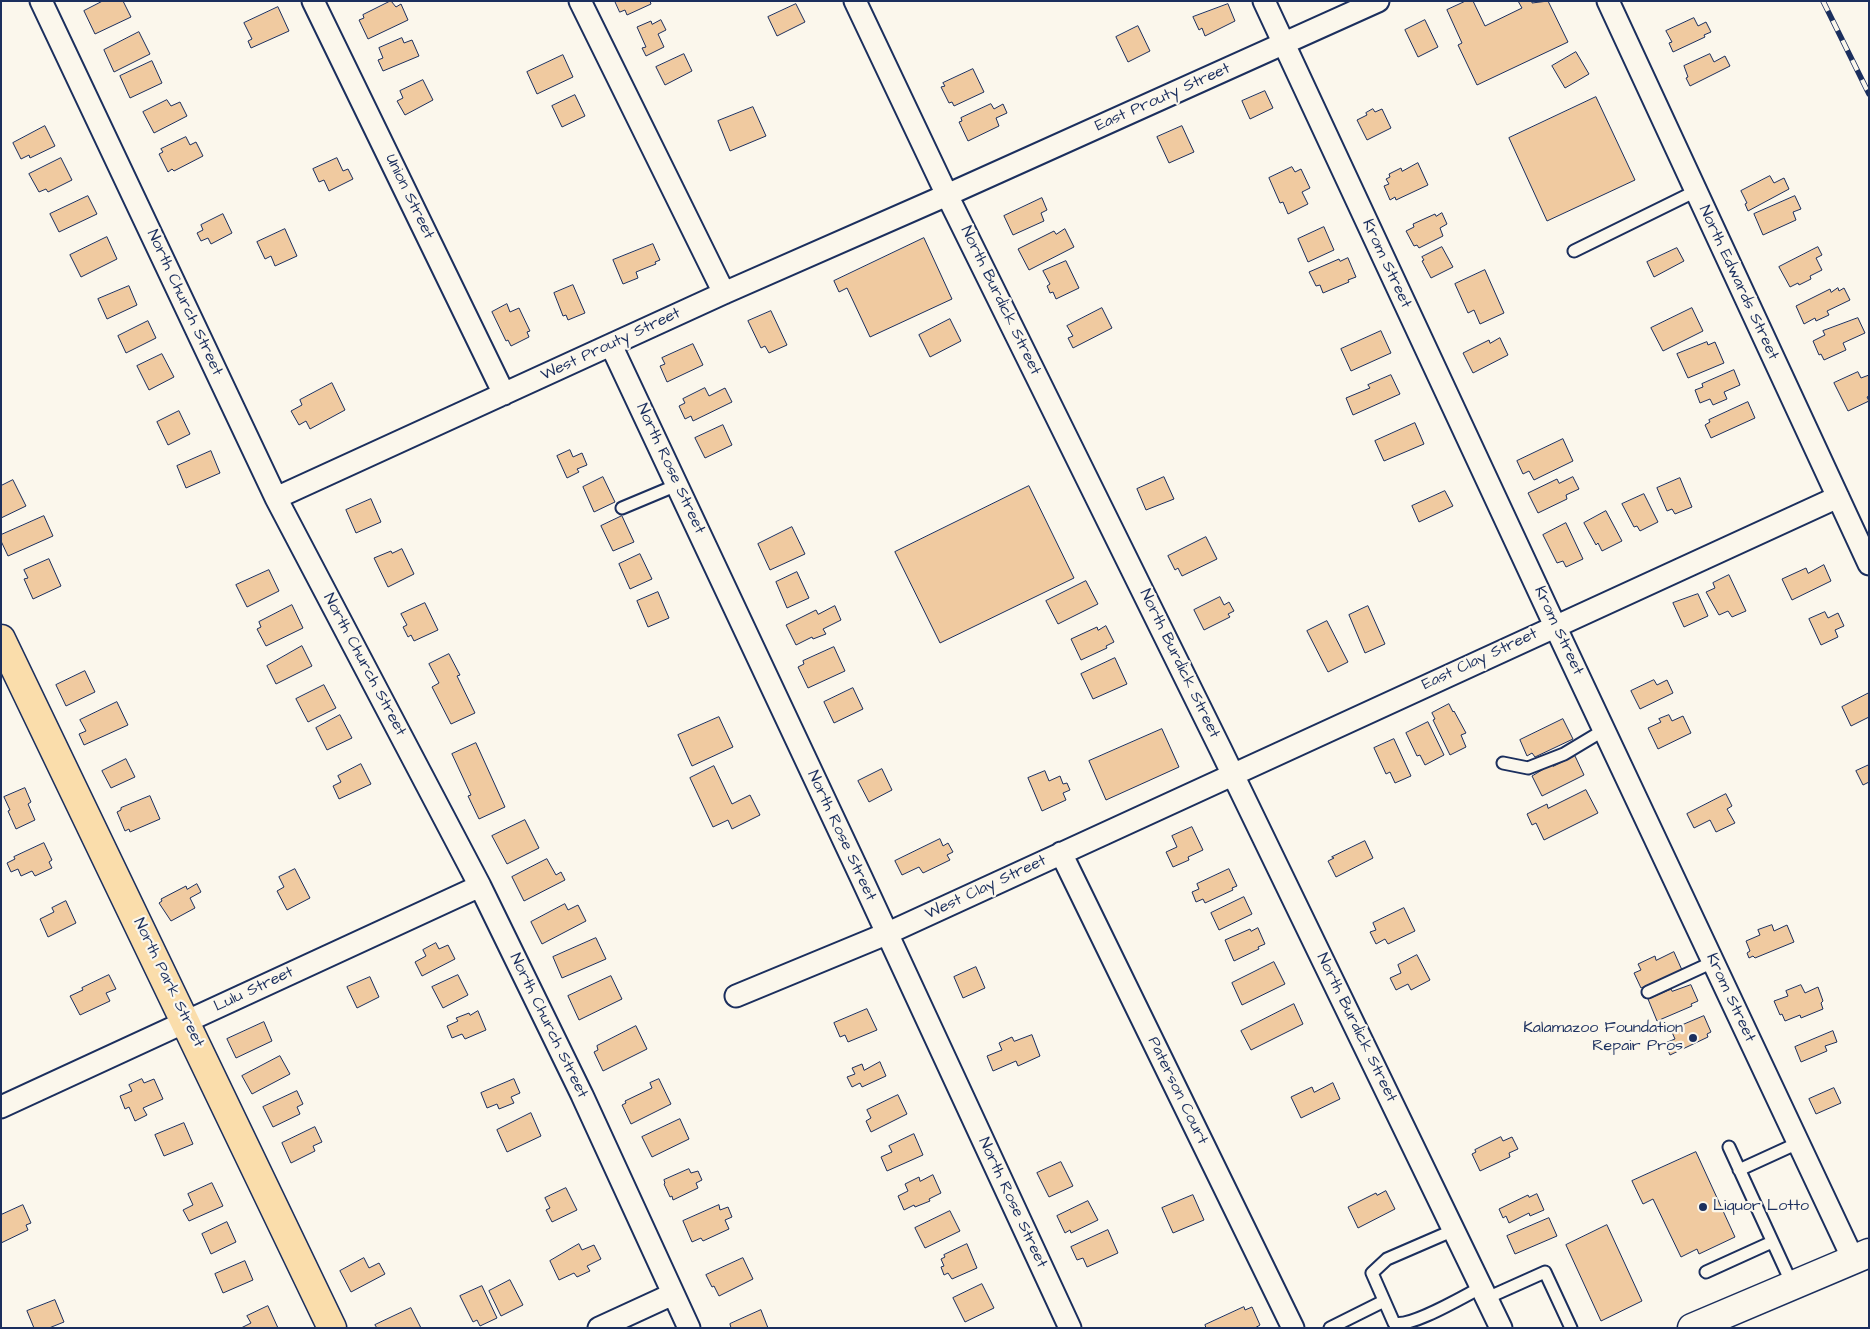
<!DOCTYPE html>
<style>
body{margin:0}
#map{position:relative;width:1870px;height:1329px;overflow:hidden;background:#fbf7ec;font-family:"Architects Daughter",sans-serif}
canvas{display:block}
.frame{position:absolute;inset:0;border:2px solid #1b2f5e;pointer-events:none}
</style>
<div id="map">
<canvas width="1870" height="1329"></canvas>
<div class="frame"></div>
</div>
<script>
const context = document.querySelector('canvas').getContext('2d');
context.lineJoin = 'round';
function paint(path, color) {
  context.fillStyle = color;
  context.fill(path, 'evenodd');
}
function strokePath(path, color, width, dash) {
  context.strokeStyle = color;
  context.lineWidth = width;
  context.lineCap = dash ? 'butt' : 'round';
  context.setLineDash(dash || []);
  context.stroke(path);
}
function label(font, color, halo, rows, align = 'center') {
  context.font = font + ' "Architects Daughter",sans-serif';
  context.lineWidth = 4.5;
  context.setLineDash([]);
  context.textBaseline = 'middle';
  context.strokeStyle = halo;
  context.fillStyle = color;
  for (const [text, x, y, turn = 0] of rows) {
    context.save();
    context.translate(x, y);
    context.rotate((+turn || 0) * Math.PI / 180);
    context.textAlign = isNaN(turn) ? turn : align;
    if (halo) context.strokeText(text, 0, 0);
    context.fillText(text, 0, 0);
    context.restore();
  }
}
const building = new Path2D(`
 M103,1H123L131,17L95,34L84,11Z
 M391,1L396,7L401,4L408,20L368,39L359,20L364,18L363,15Z
 M615,1H650L651,4L627,15L625,10L620,12Z
 M1466,1H1473L1485,26L1522,8L1518,1H1532V3L1548,1L1568,42L1477,85L1458,45L1462,43L1447,10Z
 M796,4L805,22L777,36L768,17Z
 M1228,4L1235,21L1205,36L1202,28L1199,30L1193,17Z
 M278,7L289,31L251,48L248,41L252,39L244,23Z
 M1694,18L1698,26L1706,22L1711,32L1704,35L1705,37L1673,52L1669,43L1672,42L1666,31Z
 M661,20L666,30L658,34L664,47L646,56L642,48L646,47L637,27L651,21L652,24Z
 M1425,20L1438,47L1418,57L1405,30Z
 M1138,26L1150,51L1128,62L1116,37Z
 M139,32L150,54L114,72L104,50Z
 M402,38L404,43L412,40L419,56L383,71L378,60L383,58L379,48Z
 M1576,52L1589,74L1565,88L1552,66Z
 M684,54L692,71L665,85L656,67Z
 M1710,54L1714,62L1725,56L1730,66L1690,86L1686,78L1688,77L1684,66Z
 M563,55L573,77L537,94L527,72Z
 M152,61L162,83L130,98L120,76Z
 M973,69L984,92L954,106L952,102L949,103L941,87L945,86L943,83Z
 M423,80L433,100L405,115L397,101L403,98L400,91Z
 M1265,91L1273,108L1250,119L1242,101Z
 M575,95L585,116L562,127L552,106Z
 M1596,97L1635,180L1547,221L1509,138Z
 M167,100L171,106L180,102L187,116L154,133L143,112Z
 M991,104L994,109L1003,104L1007,113L996,118L999,126L968,141L959,122L962,121L961,118Z
 M753,107L766,136L730,151L718,121Z
 M1373,109L1375,112L1382,109L1391,128L1367,140L1357,120L1367,115L1366,113Z
 M45,126L55,146L30,158L29,155L21,159L13,143Z
 M1182,126L1194,152L1169,163L1157,137Z
 M186,137L190,145L196,142L203,156L174,171L172,169L168,172L159,154L163,152L161,149Z
 M61,158L72,180L48,192L46,189L39,192L29,174Z
 M337,158L343,171L348,169L353,179L329,191L324,180L319,182L313,169Z
 M1418,163L1428,185L1396,200L1395,197L1390,200L1384,186L1389,184L1386,179L1390,177L1389,174L1401,168L1402,171Z
 M1292,167L1295,172L1301,169L1310,188L1302,192L1308,204L1288,214L1283,202L1280,203L1269,178Z
 M1770,176L1774,183L1784,178L1789,189L1748,211L1745,204L1747,203L1741,191Z
 M88,196L97,214L59,232L50,214Z
 M1795,196L1801,209L1793,212L1796,220L1763,235L1754,214Z
 M1042,198L1047,210L1041,213L1044,221L1013,235L1004,216Z
 M1442,213L1447,224L1440,228L1443,236L1419,248L1417,245L1414,246L1406,231L1414,227L1413,224L1435,214L1436,216Z
 M223,214L232,233L211,244L208,238L201,241L197,233L203,230L201,225Z
 M1324,227L1334,250L1308,262L1298,239Z
 M285,229L297,256L275,266L271,256L265,259L257,242Z
 M1065,229L1074,247L1029,270L1018,249L1054,231L1056,234Z
 M107,237L117,259L81,277L70,255Z
 M924,238L952,299L870,337L847,288L839,292L834,281Z
 M653,244L660,260L655,262L656,264L636,272L638,278L623,284L613,260Z
 M1442,247L1453,267L1431,278L1422,261L1424,260L1422,257Z
 M1818,247L1822,255L1816,258L1822,270L1810,276L1811,279L1799,285L1798,283L1790,287L1779,267Z
 M1677,248L1684,261L1654,277L1647,262Z
 M1348,258L1356,277L1348,280L1349,282L1323,293L1320,285L1316,286L1309,272L1339,259L1340,261Z
 M1066,261L1079,288L1056,299L1053,292L1050,293L1047,286L1050,284L1043,271Z
 M1485,270L1504,313L1480,324L1474,310L1468,313L1455,284Z
 M573,285L585,313L568,320L566,315L563,316L554,293Z
 M129,286L137,305L107,319L98,299Z
 M1838,288L1839,291L1844,288L1850,300L1827,311L1829,315L1816,321L1815,318L1804,324L1796,306L1830,289L1831,292Z
 M507,304L510,312L519,308L530,331L527,332L529,337L511,346L508,340L506,341L492,312Z
 M1102,308L1112,328L1073,348L1068,338L1073,336L1067,326Z
 M1692,308L1703,331L1663,351L1651,328Z
 M771,311L787,345L769,353L765,346L761,348L748,321Z
 M1858,318L1865,333L1843,343L1846,350L1824,360L1821,354L1819,355L1813,341L1825,335L1823,331Z
 M950,319L961,341L930,357L919,335Z
 M148,321L156,338L126,353L118,336Z
 M1381,331L1391,353L1351,371L1341,349Z
 M1500,338L1508,355L1473,373L1463,353L1489,340L1490,343Z
 M1707,342L1708,345L1715,342L1724,363L1688,378L1677,354Z
 M693,344L703,365L667,382L660,366L665,364L662,358Z
 M162,354L174,377L149,390L137,366Z
 M1734,370L1740,385L1724,392L1727,399L1713,405L1710,399L1700,403L1695,390L1703,387L1702,384Z
 M1858,372L1861,378L1869,375V396L1867,397L1869,401L1848,411L1834,383Z
 M1391,375L1400,394L1353,415L1346,398L1370,388L1368,385Z
 M332,383L345,410L310,429L306,421L299,425L291,411L302,405L300,400Z
 M705,388L709,396L725,388L732,402L693,421L691,416L685,419L679,406L685,403L683,399Z
 M1748,402L1755,418L1711,438L1705,425L1710,422L1709,420Z
 M179,411L190,434L168,445L157,422Z
 M1415,423L1424,444L1384,461L1375,441Z
 M723,425L732,445L705,458L695,438Z
 M1563,439L1573,461L1534,480L1529,471L1523,474L1517,461Z
 M570,450L573,457L582,453L587,465L577,469L579,472L567,478L557,456Z
 M211,451L220,473L186,488L177,466Z
 M603,477L615,502L594,512L583,487Z
 M1164,477L1174,499L1146,510L1137,489Z
 M1573,477L1579,489L1566,495L1567,499L1538,513L1528,493L1557,479L1559,483Z
 M1680,478L1692,507L1675,514L1672,509L1667,511L1657,488Z
 M13,480L26,506L1,518V486Z
 M1029,486L1074,578L940,643L895,552Z
 M1445,491L1453,506L1419,522L1412,506Z
 M1644,494L1658,522L1640,531L1637,526L1634,527L1622,504Z
 M371,499L381,522L356,533L346,510Z
 M1606,511L1622,541L1602,551L1598,543L1596,545L1584,523Z
 M44,516L53,536L8,556L1,541V535Z
 M622,516L634,542L613,551L601,526Z
 M1566,523L1583,559L1566,567L1563,561L1557,563L1543,535Z
 M792,527L805,554L770,570L758,544Z
 M1206,537L1217,559L1182,576L1178,568L1175,570L1168,556Z
 M402,549L414,574L388,587L374,558L391,551L392,553Z
 M640,554L652,579L630,589L619,564Z
 M49,559L61,586L33,599L24,579L28,578L24,570Z
 M1824,565L1831,581L1792,600L1782,579L1806,568L1808,573Z
 M269,570L279,591L247,607L236,585Z
 M797,572L809,598L787,608L776,582Z
 M1729,575L1746,611L1732,617L1728,611L1719,615L1706,592L1715,588L1713,583Z
 M1086,581L1098,604L1058,624L1046,601Z
 M658,592L669,618L648,627L637,601Z
 M1698,594L1708,616L1684,627L1673,603Z
 M1220,597L1224,605L1229,602L1234,611L1228,614L1230,617L1204,630L1194,610Z
 M425,603L438,630L414,641L411,635L408,637L403,627L407,625L401,614Z
 M292,605L303,628L266,646L257,629L261,627L259,622Z
 M835,606L841,620L823,629L826,634L813,639L812,637L796,645L786,625L816,610L818,614Z
 M1368,606L1385,644L1365,653L1349,615Z
 M1825,612L1828,618L1838,613L1844,626L1835,630L1838,637L1821,645L1809,619Z
 M1327,621L1348,662L1328,672L1307,631Z
 M1106,626L1114,642L1106,646L1107,648L1081,660L1071,639L1097,627L1098,630Z
 M302,646L312,666L276,684L267,666Z
 M834,647L845,671L808,688L798,667L804,664L803,661Z
 M449,654L460,675L457,676L475,713L451,724L432,687L439,683L429,664Z
 M1115,658L1127,684L1093,699L1081,674Z
 M85,671L95,692L66,706L56,685Z
 M1654,680L1657,685L1667,680L1673,693L1640,709L1631,691Z
 M324,685L336,708L308,722L296,699Z
 M853,688L863,709L834,723L824,702Z
 M1869,693V717L1851,726L1842,707Z
 M117,702L128,725L84,745L79,734L86,731L80,720Z
 M1449,704L1453,712L1454,711L1466,733L1461,735L1466,747L1450,755L1433,720L1435,719L1432,713Z
 M340,715L352,738L327,750L316,728Z
 M1669,715L1672,721L1683,716L1691,733L1658,749L1648,728L1661,722L1659,719Z
 M719,717L733,747L692,766L678,735Z
 M1563,719L1573,739L1535,757L1532,753L1527,756L1520,740Z
 M1428,722L1444,755L1425,765L1420,755L1417,756L1406,733Z
 M1162,729L1179,767L1106,800L1089,761Z
 M1394,739L1411,776L1395,783L1390,772L1386,774L1374,748Z
 M476,743L505,807L479,819L468,796L471,795L452,754Z
 M1575,756L1584,775L1542,796L1532,776L1552,764L1553,766Z
 M126,759L135,777L111,788L102,771Z
 M361,764L371,784L339,799L333,786L341,782L338,776Z
 M1869,765V782L1863,785L1856,771Z
 M714,766L732,804L750,795L760,815L732,829L728,820L713,827L690,778Z
 M882,769L892,790L869,802L858,781Z
 M1045,771L1049,781L1060,776L1063,784L1067,783L1070,790L1063,793L1066,800L1042,811L1028,778Z
 M25,788L31,802L28,804L35,820L16,829L8,811L10,810L4,797Z
 M1586,790L1598,813L1544,840L1536,823L1532,825L1527,814L1547,804L1548,808Z
 M1726,794L1732,806L1727,809L1735,823L1716,832L1710,820L1694,828L1687,814Z
 M150,796L160,819L130,832L129,829L125,831L117,812L121,810V808Z
 M525,820L539,848L507,864L492,836Z
 M1192,827L1203,850L1188,857L1189,860L1173,867L1166,852L1177,847L1172,836Z
 M940,839L943,846L948,843L953,852L947,855L950,860L923,873L919,867L902,875L895,861Z
 M1365,841L1373,858L1336,877L1328,861L1334,858L1332,857Z
 M44,843L52,860L49,862L52,868L35,876L32,871L21,876L18,869L11,872L7,863L15,859L14,857Z
 M547,859L556,875L561,872L565,880L524,901L512,877Z
 M295,869L310,898L287,910L277,891L284,887L279,877Z
 M1229,869L1237,886L1232,888L1233,890L1205,903L1203,899L1196,902L1192,892L1199,889L1197,884Z
 M197,884L201,892L190,898L195,908L171,921L159,903L162,901L161,899L186,886L187,889Z
 M1244,897L1252,914L1219,930L1211,913Z
 M66,901L76,923L48,937L40,919L54,912L52,908Z
 M565,904L568,910L578,905L586,921L542,944L531,922Z
 M1404,908L1415,931L1388,944L1385,939L1376,944L1370,932L1376,930L1373,923Z
 M1772,925L1774,931L1787,925L1794,942L1755,958L1753,956L1749,958L1747,953L1750,951L1746,941L1760,935L1758,930Z
 M1258,928L1265,944L1258,947L1259,949L1234,961L1225,940L1250,929L1251,931Z
 M596,938L606,959L562,978L553,957Z
 M436,943L439,949L448,945L455,959L422,976L415,962L426,956L423,950Z
 M1674,952L1682,970L1641,988L1634,973L1641,970L1638,964L1655,956L1656,960Z
 M1417,955L1430,980L1411,990L1408,984L1396,990L1390,978L1401,973L1398,965Z
 M1274,962L1285,984L1242,1005L1232,983Z
 M976,967L985,988L963,998L954,977Z
 M109,975L116,989L106,993L110,1001L80,1015L70,996L83,990L82,988Z
 M458,975L468,995L443,1008L432,987Z
 M611,976L622,999L579,1020L568,996Z
 M370,977L379,997L357,1008L347,987Z
 M1691,985L1698,1001L1691,1004L1692,1006L1657,1021L1648,999L1671,989L1672,991Z
 M1801,985L1805,993L1818,987L1823,1001L1821,1003L1823,1009L1801,1018L1800,1015L1785,1021L1782,1014L1780,1015L1774,1001L1788,996L1786,991Z
 M1294,1004L1303,1024L1251,1050L1241,1031Z
 M867,1009L877,1030L848,1042L845,1035L840,1037L834,1023Z
 M478,1011L486,1030L465,1039L462,1034L452,1038L447,1026L458,1021L456,1018L469,1013L470,1015Z
 M1704,1016L1711,1032L1707,1034L1708,1037L1670,1055L1665,1043L1675,1039L1671,1030Z
 M264,1022L272,1041L236,1058L227,1039Z
 M636,1026L647,1049L603,1071L594,1052L598,1050L597,1046Z
 M1833,1031L1837,1042L1825,1046L1827,1051L1801,1062L1795,1047Z
 M1032,1035L1040,1056L1018,1066L1016,1061L993,1071L987,1056L1002,1050L999,1043L1012,1037L1014,1041Z
 M280,1056L290,1074L252,1094L242,1076Z
 M880,1062L886,1076L862,1087L860,1083L852,1087L847,1077L855,1074L852,1068L862,1064L864,1070Z
 M142,1079L144,1083L154,1079L163,1099L143,1108L147,1115L135,1121L129,1107L125,1109L120,1096L132,1091L129,1085Z
 M514,1079L520,1093L511,1097L514,1103L499,1109L497,1104L487,1108L481,1093Z
 M659,1079L671,1104L631,1124L622,1105L626,1103L625,1101L652,1088L650,1083Z
 M1333,1083L1340,1099L1301,1118L1291,1097L1312,1087L1314,1092Z
 M1834,1088L1841,1103L1816,1114L1809,1099Z
 M297,1091L303,1104L297,1107L300,1114L273,1127L263,1107Z
 M898,1095L907,1114L871,1132L866,1121L871,1118L867,1110Z
 M531,1113L541,1136L507,1152L497,1130Z
 M680,1119L689,1139L652,1157L642,1137Z
 M184,1123L193,1144L164,1156L155,1135Z
 M315,1127L322,1142L313,1146L315,1151L291,1163L282,1143Z
 M914,1134L923,1155L887,1171L881,1157L892,1152L889,1146Z
 M1501,1137L1503,1141L1512,1137L1518,1149L1509,1153L1510,1157L1480,1171L1472,1154L1476,1152L1475,1150Z
 M1696,1152L1735,1237L1699,1254L1697,1249L1681,1257L1653,1199L1643,1204L1632,1181Z
 M1061,1162L1073,1186L1049,1197L1037,1173Z
 M689,1169L691,1173L698,1171L702,1180L696,1183L698,1188L673,1200L672,1196L670,1197L664,1184L665,1183L664,1180Z
 M933,1175L941,1193L929,1199L930,1201L915,1207L914,1205L904,1210L898,1196L908,1191L905,1184L919,1177L920,1181Z
 M212,1183L223,1206L189,1221L183,1210L193,1205L188,1194Z
 M566,1188L577,1210L552,1222L546,1210L550,1208L545,1198Z
 M1386,1191L1395,1209L1358,1228L1348,1207L1376,1193L1377,1195Z
 M1537,1194L1544,1210L1530,1216L1529,1213L1509,1223L1506,1216L1503,1218L1499,1209L1528,1195L1529,1197Z
 M1193,1195L1204,1220L1173,1233L1162,1208Z
 M1088,1201L1098,1220L1071,1233L1070,1230L1065,1233L1057,1216Z
 M23,1205L31,1223L26,1225L28,1230L1,1243V1215Z
 M719,1205L720,1210L728,1207L732,1217L725,1220L729,1229L703,1241L701,1238L692,1242L683,1221Z
 M950,1211L960,1231L925,1248L915,1228Z
 M1549,1218L1557,1236L1515,1254L1507,1236Z
 M227,1222L236,1242L211,1254L202,1234Z
 M1607,1225L1642,1301L1601,1321L1566,1245Z
 M1108,1230L1118,1253L1087,1267L1083,1258L1077,1260L1071,1247Z
 M579,1244L582,1250L594,1245L601,1259L587,1266L590,1271L577,1277L574,1273L559,1280L550,1261Z
 M967,1244L977,1268L952,1279L948,1273L944,1275L941,1267L944,1266L941,1259L945,1257L944,1255Z
 M364,1258L369,1268L379,1263L385,1274L351,1292L340,1271Z
 M743,1258L753,1279L719,1296L714,1286L712,1287L706,1275Z
 M245,1261L253,1280L223,1293L215,1274Z
 M510,1280L523,1305L501,1316L489,1291Z
 M982,1284L994,1308L965,1322L953,1298Z
 M482,1286L497,1318L480,1326L477,1320L473,1322L460,1296Z
 M55,1300L64,1322L49,1328H34L27,1311Z
 M268,1306L278,1328H241L251,1323L247,1316Z
 M1244,1307L1245,1310L1252,1307L1260,1325L1255,1328H1206L1205,1325Z
 M411,1308L421,1328H377L375,1325Z
 M761,1310L768,1328H731L730,1324Z`);
paint(building, '#f0caa0');
strokePath(building, '#1b2f5e', 1);
const lane = new Path2D(`
 M1574,251L1696,191
 M622,508L677,485
 M1503,763L1528,768L1564,754L1604,730
 M1648,992L1713,962
 M1729,1147L1792,1284
 M1739,1170L1798,1143
 M1454,1230L1387,1259L1372,1273L1394,1323C1411,1328 1464,1296 1482,1287
 M1706,1272L1772,1242
 M1487,1298L1545,1272L1571,1328
 M1330,1328L1384,1301`);
const street = new Path2D(`
 M41,1L276,498L480,886L582,1095L689,1328
 M313,1L504,394
 M580,1L724,293
 M855,1L947,195L1220,748L1501,1328
 M1264,1L1563,643L1853,1259
 M1608,1L1869,564
 M611,345L861,877L1070,1328
 M276,498L724,293L947,195L1378,1
 M1061,853L1293,1328
 M736,996L886,934L1838,497
 M1,1107L480,886
 M599,1328L673,1294`);
const secondary = new Path2D(`
 M1692,1328L1869,1253`);
const primary = new Path2D(`
 M1,639L332,1328`);
strokePath(lane, '#1b2f5e', 15);
strokePath(street, '#1b2f5e', 25);
strokePath(secondary, '#1b2f5e', 31);
strokePath(primary, '#1b2f5e', 31);
strokePath(lane, '#fbf7ec', 11);
strokePath(street, '#fbf7ec', 21);
strokePath(secondary, '#fbf7ec', 28);
strokePath(primary, '#faddab', 28);
const rail = new Path2D(`
 M1823,1L1869,94`);
strokePath(rail, '#1b2f5e', 5.5);
strokePath(rail, '#fbf7ec', 4, [11]);
for (const [x, y, r, color] of [
 [1693,1038,5,"#1b2f5e"],
 [1703,1207,5,"#1b2f5e"]
]) {
  const dot = new Path2D();
  dot.arc(x, y, r, 0, 2 * Math.PI);
  context.fillStyle = color;
  context.fill(dot);
  strokePath(dot, '#fbf7ec', 2);
}
label('16px', '#1b2f5e', '#fbf7ec', [
 ["East Prouty Street",1163,98,-24],
 ["Union Street",409,197,64],
 ["Krom Street",1386,264,65],
 ["North Edwards Street",1738,283,65],
 ["North Burdick Street",1000,301,64],
 ["North Church Street",184,303,65],
 ["West Prouty Street",611,345,-25],
 ["North Rose Street",670,469,65],
 ["Krom Street",1558,631,65],
 ["East Clay Street",1480,660,-25],
 ["North Burdick Street",1179,664,64],
 ["North Church Street",364,665,62],
 ["North Rose Street",841,836,65],
 ["West Clay Street",986,888,-25],
 ["North Park Street",168,983,64],
 ["Lulu Street",254,990,-25],
 ["Krom Street",1730,998,65],
 ["North Church Street",548,1026,64],
 ["North Burdick Street",1356,1028,64],
 ["Paterson Court",1177,1091,64],
 ["North Rose Street",1012,1203,65]
]);
label('16px', '#1b2f5e', '#fbf7ec', [
 ["Kalamazoo Foundation",1683,1029],
 ["Repair Pros",1683,1047],
 ["Liquor Lotto",1713,1207,"left"]
], 'right');
</script>
